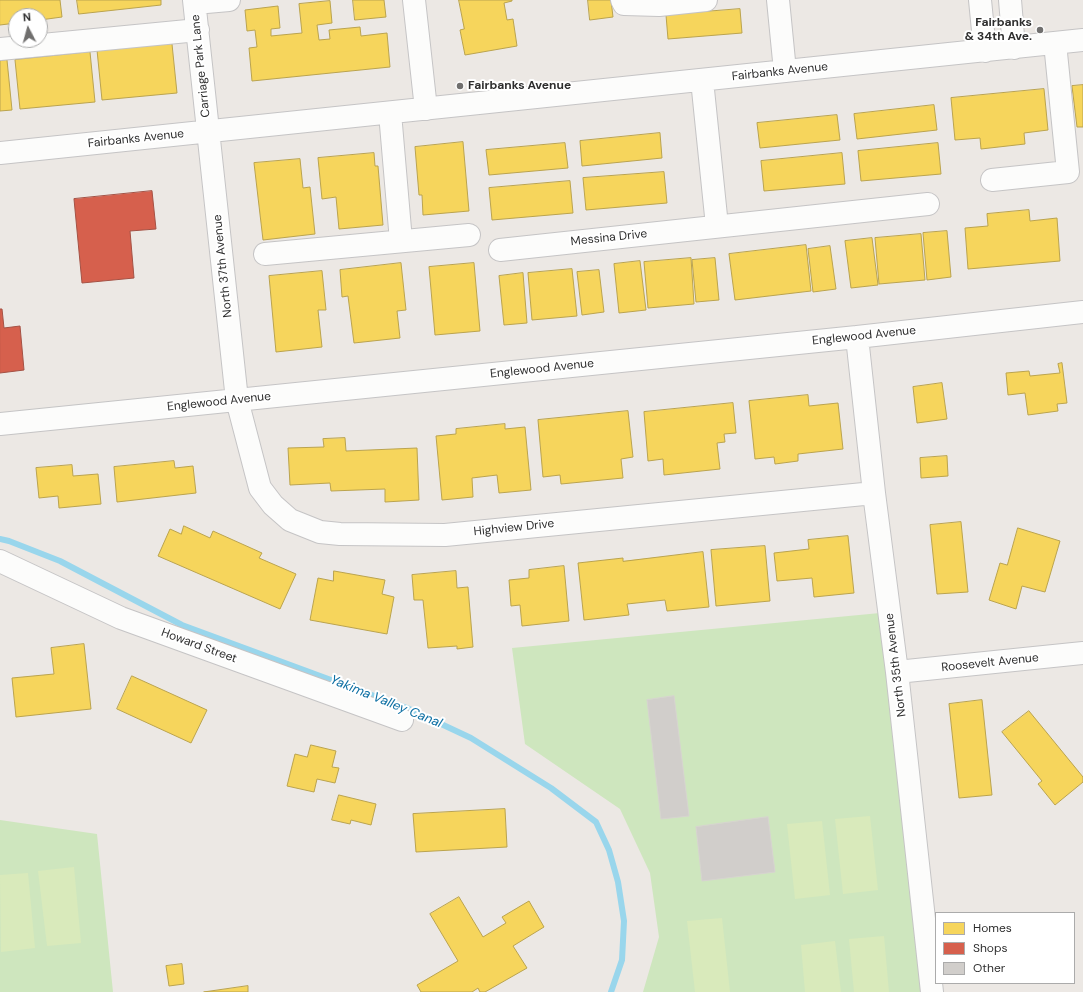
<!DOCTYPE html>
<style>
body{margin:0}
#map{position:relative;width:1083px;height:992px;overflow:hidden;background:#ece8e4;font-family:"DM Sans",sans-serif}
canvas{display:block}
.legend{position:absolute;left:935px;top:912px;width:140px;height:72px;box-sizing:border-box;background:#fff;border:1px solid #ababab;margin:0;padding:5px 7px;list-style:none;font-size:12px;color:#2e2e2e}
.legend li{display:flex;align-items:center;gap:8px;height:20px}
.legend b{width:20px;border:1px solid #ababab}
.north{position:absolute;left:8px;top:8px;width:40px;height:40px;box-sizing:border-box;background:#fff;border:1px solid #ababab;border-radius:50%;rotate:354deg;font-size:11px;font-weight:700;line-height:16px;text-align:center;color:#2e2e2e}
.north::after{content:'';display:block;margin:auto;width:14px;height:18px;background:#706f6e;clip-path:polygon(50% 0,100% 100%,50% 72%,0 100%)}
</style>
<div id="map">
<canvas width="1083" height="992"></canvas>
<ul class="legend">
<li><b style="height:11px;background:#f6d55c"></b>Homes</li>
<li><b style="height:11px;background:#d6604d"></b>Shops</li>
<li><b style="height:11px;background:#d1cecb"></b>Other</li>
</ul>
<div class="north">N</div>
</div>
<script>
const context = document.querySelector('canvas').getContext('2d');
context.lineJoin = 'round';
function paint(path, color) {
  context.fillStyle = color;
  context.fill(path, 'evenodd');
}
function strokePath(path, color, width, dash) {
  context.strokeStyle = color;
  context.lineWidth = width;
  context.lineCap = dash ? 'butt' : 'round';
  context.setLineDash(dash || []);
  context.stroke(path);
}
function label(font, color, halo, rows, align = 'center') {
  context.font = font + ' "DM Sans",sans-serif';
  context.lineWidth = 4;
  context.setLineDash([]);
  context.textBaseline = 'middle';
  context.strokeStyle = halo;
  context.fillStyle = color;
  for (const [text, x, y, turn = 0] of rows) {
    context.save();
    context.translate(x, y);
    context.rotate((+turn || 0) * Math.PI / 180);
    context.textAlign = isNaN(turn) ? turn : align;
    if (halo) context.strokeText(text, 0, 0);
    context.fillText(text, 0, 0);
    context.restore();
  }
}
paint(new Path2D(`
 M880,613L921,992H643L659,937L650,873L620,809L525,744L512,648Z
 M0,820L97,834L113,992H0Z`), '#cee6be');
paint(new Path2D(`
 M870,816L878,890L843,894L835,819Z
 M822,821L830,895L795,899L787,824Z
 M74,867L81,943L47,946L38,871Z
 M28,873L35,948L1,952L0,875Z
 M722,918L730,992H695L687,921Z
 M884,936L889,992H854L849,939Z
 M835,941L841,992H805L801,945Z`), '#d9eabb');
const homes = new Path2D(`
 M0,0H60L62,17L40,20V16H16V23L0,25Z
 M77,0H161V5L79,14Z
 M353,0H384L386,17L355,20Z
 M459,0H512V1L504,3L507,20L513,19L517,46L465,55L460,30L464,29Z
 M588,0H611L613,17L590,20Z
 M330,1L332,23L317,25L319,40L330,39L329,30L360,27L361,36L387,33L390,67L252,81L249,48L257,47L255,30L247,31L245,10L278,6L280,28L271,29V36L302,33L299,4Z
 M740,9L742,33L668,39L666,15Z
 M172,44L177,93L102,100L97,50Z
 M90,52L95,102L20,109L15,60Z
 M7,60L12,110L0,111V61Z
 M1083,85V127H1077L1072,86Z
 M1044,89L1048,130L1024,133L1025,144L981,149L980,138L955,140L951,98Z
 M934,105L937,130L857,139L854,114Z
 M837,115L840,140L760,148L757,123Z
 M660,133L662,158L582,166L580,141Z
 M463,142L469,211L423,215L422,195H419L415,147Z
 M565,143L568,168L489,175L486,150Z
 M938,143L941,174L861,181L858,151Z
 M374,153L375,166H378L383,225L339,229L336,197L322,199L318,158Z
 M842,153L845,184L764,191L761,161Z
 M300,159L303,188L310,187L315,234L263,240L254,163Z
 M664,172L667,203L586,210L583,178Z
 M570,181L573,213L492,220L489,188Z
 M1029,210L1030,221L1057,218L1060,261L968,269L965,228L988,226L987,214Z
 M947,231L951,277L927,280L923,233Z
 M921,234L925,280L879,284L875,238Z
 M872,238L878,285L851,288L845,241Z
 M806,245L811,291L735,300L729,254Z
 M830,246L836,289L813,292L808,249Z
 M691,258L694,304L648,308L644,262Z
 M715,258L719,300L696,302L692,260Z
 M640,261L646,310L619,313L614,264Z
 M401,263L406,310L397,311L400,338L354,343L348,296L342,297L340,270Z
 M474,263L480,331L435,335L429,267Z
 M572,269L577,316L532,320L528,273Z
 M599,270L604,312L582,315L577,272Z
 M322,271L326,310H318L322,347L276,352L269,276Z
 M523,273L527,323L504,325L499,276Z
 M1062,363L1067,403L1057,404L1058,411L1028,415L1025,393L1008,395L1006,373L1029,371L1030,376L1060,373L1058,364Z
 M942,383L947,419L917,423L913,387Z
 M808,395L809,406L838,403L843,449L798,454V461L775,464L774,457L755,459L749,401Z
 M733,403L736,433L724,434L725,442L717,443L720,469L664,475L663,459L648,461L644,412Z
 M628,411L633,457L621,459L623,478L561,484L560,475L543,477L538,420Z
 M505,424V429L525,427L531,490L499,493L497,475L472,478L473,497L442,500L436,436L456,434V429Z
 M345,438L346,451L417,448L419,500L385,502V489L331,491L330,483L290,485L288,448L324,447L323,439Z
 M947,456L948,476L921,478L920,458Z
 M174,461L175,468L193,466L196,493L117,502L114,467Z
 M72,465L73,476L98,474L101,504L59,508L58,496L39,498L36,468Z
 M961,522L968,592L937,594L930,525Z
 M184,526L210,538L213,531L262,553L259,558L296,574L280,609L158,556L170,529L181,534Z
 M1018,528L1060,541L1045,592L1022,586L1016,609L989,600L1000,563L1007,565Z
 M848,536L854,593L814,597L812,578L777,581L774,553L809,549L808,540Z
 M765,546L770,601L716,606L711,550Z
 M703,552L709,607L667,611L665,600L627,604L629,615L584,620L578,563L623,558V561Z
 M564,566L569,621L522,626L520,605L511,606L509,580L529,578V570Z
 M334,571L385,580L382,594L394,597L387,634L310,620L318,578L333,581Z
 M456,571L457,588L468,587L473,647L457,649V646L428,648L423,600H414L412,575Z
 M84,644L91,709L16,717L12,678L54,674L51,648Z
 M132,676L207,710L191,743L117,709Z
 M982,700L992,795L959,798L949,704Z
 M1029,711L1083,777V782L1055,805L1038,784L1042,781L1002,732Z
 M311,745L336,751L332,767L339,768L335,783L317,779L314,792L287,786L295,754L307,757Z
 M339,795L376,804L371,825L351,820L350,824L332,820Z
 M505,809L507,847L416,852L413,814Z
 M459,897L483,937L506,923L502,917L529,901L544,927L513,946L527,968L485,992H480L478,988L472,992H421L417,985L458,961L430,914Z
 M182,964L184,984L169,986L166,966Z
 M248,986V992H204Z`);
paint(homes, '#f6d55c');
strokePath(homes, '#baa34e', 1);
const shops = new Path2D(`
 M152,191L156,229L130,231L134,278L82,283L74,199Z
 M0,309H2L4,328L20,326L24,370L0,373Z`);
paint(shops, '#d6604d');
strokePath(shops, '#a45144', 1);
strokePath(new Path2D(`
 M0,539L9,541L60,561L182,625L407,708L471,738L551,788L596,822L609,850L618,882L624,921L622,960L611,992`), '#99d6ec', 6);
const building = new Path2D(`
 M674,696L689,816L661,819L647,700Z
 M768,817L775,872L702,881L696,827Z`);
paint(building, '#d1cecb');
strokePath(building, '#d7d4d0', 1);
const minor = new Path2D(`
 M194,0L237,400L260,488L273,505L290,520L320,532L340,534L445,535L874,493
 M414,0L426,109
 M622,0L624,4L659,5L706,0
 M778,0L785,71
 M980,0L985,51
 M1010,0L1014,48
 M195,3L229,0
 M0,49L198,30
 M702,80L717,226
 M390,113L401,241
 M0,153L1083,40
 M992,180L1068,172L1055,43
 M500,250L928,204
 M265,254L469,235
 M857,337L874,493L897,672L932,992
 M0,424L857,337L1083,312
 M0,561L121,618L402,720
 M897,672L1083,653`);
strokePath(minor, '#c5c4c5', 24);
strokePath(minor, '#fcfcfb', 22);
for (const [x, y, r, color] of [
 [1040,30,4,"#706f6e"],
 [460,86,4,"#706f6e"]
]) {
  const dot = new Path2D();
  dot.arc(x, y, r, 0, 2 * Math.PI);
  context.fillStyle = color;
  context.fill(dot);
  strokePath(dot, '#fff', 1.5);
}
label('bold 12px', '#2e2e2e', '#fff', [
 ["Fairbanks",1032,23],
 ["& 34th Ave.",1032,37],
 ["Fairbanks Avenue",468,86,"left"]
], 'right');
label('12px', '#2e2e2e', '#fff', [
 ["Carriage Park Lane",201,66,-96],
 ["Fairbanks Avenue",780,72,-6],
 ["Fairbanks Avenue",136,139,-6],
 ["Messina Drive",609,238,-6],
 ["North 37th Avenue",223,266,-96],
 ["Englewood Avenue",864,336,-6],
 ["Englewood Avenue",542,369,-6],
 ["Englewood Avenue",219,402,-6],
 ["Highview Drive",514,528,-6],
 ["Howard Street",199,646,20],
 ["Roosevelt Avenue",990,663,-6],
 ["North 35th Avenue",896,665,-97]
]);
label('italic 13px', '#0d6fa3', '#fff', [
 ["Yakima Valley Canal",386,702,22]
]);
</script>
